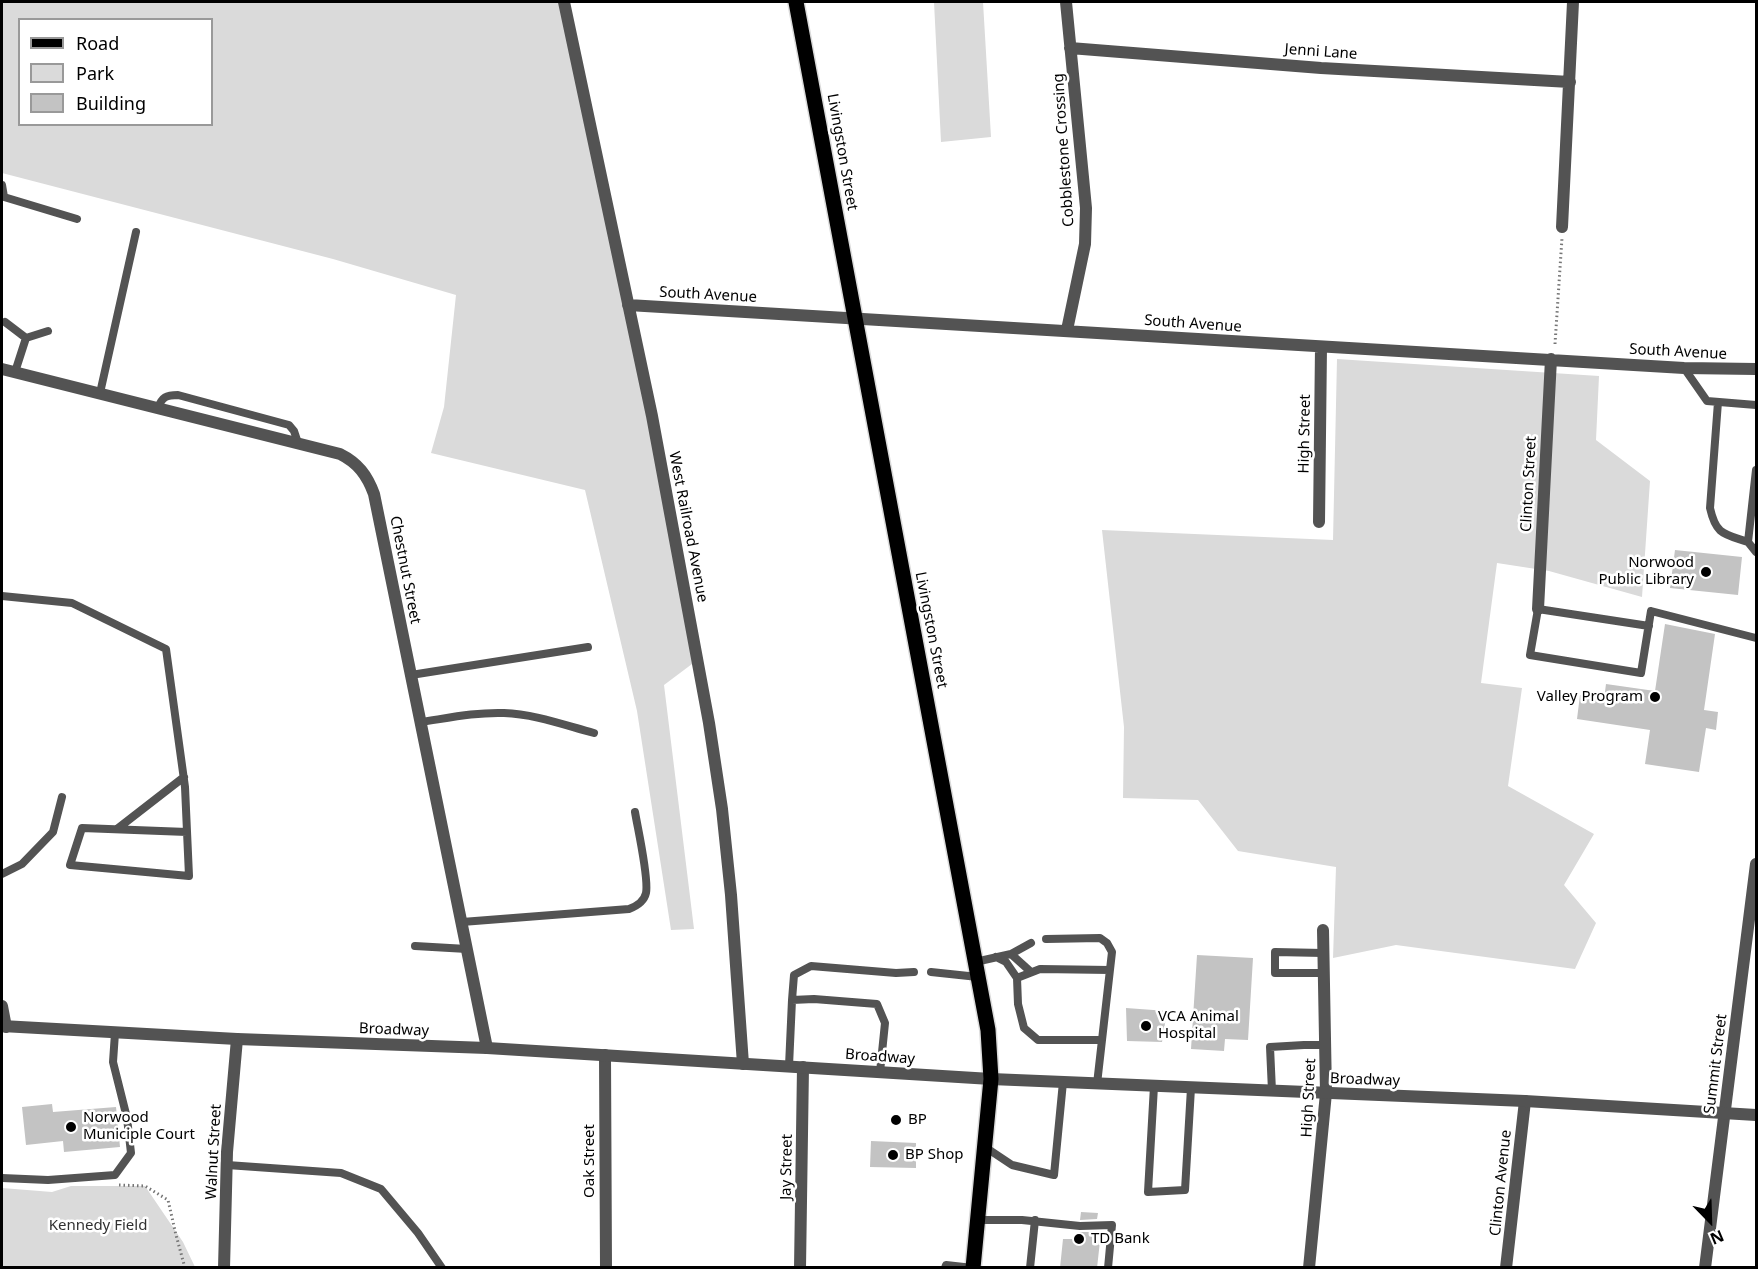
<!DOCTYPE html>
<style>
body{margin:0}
#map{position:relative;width:1758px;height:1269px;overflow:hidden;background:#fff;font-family:"Noto Sans",sans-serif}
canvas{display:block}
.frame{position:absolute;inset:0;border:3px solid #000;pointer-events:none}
.legend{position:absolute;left:18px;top:18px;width:195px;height:108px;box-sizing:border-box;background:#fff;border:2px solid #999;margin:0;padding:8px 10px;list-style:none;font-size:18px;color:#000}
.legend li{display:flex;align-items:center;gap:12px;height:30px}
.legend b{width:30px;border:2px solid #999}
.north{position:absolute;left:1680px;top:1191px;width:60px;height:60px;-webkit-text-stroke:4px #fff;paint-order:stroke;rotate:157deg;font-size:16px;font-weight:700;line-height:24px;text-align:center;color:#000}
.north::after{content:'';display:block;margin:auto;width:21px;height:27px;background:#000;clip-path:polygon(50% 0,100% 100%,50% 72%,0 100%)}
</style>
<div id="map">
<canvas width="1758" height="1269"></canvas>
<div class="frame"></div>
<ul class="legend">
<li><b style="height:8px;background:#000"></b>Road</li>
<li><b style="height:16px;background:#dadada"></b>Park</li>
<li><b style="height:16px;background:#c3c3c3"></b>Building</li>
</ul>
<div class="north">N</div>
</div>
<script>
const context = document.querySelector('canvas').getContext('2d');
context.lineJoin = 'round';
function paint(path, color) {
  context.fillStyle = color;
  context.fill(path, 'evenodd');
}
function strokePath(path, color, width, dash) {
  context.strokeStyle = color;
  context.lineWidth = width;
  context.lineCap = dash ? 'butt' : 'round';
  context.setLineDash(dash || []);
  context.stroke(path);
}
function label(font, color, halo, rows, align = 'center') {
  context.font = font + ' "Noto Sans",sans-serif';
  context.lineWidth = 5;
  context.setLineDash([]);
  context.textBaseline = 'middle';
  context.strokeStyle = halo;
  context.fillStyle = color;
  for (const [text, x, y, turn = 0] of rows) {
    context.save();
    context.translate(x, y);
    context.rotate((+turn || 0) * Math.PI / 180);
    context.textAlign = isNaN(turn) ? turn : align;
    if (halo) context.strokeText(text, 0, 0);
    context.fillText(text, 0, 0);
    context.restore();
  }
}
paint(new Path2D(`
 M2,2H567L696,661L664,685L694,929L671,930L637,711L585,490L431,453L444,407L456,295L333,259L2,173ZM20,20H212V124H20Z
 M934,2H983L991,137L941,142Z
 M1337,359L1599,376L1596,440L1650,481L1642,597L1549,571L1497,563L1481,683L1522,688L1508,786L1594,834L1564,885L1596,923L1575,969L1396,945L1333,958L1336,867L1238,851L1198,800L1123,798L1124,727L1102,530L1333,540Z
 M71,1186H145L183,1242L195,1267H2V1188L52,1192Z`), '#dadada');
paint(new Path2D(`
 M1675,550L1742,557L1738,595L1670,588Z
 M1665,624L1715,634L1704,710L1718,712L1716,730L1706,728L1699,772L1645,764L1650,730L1577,719L1580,695L1604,699L1606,684L1655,691Z
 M1197,955L1253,958L1248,1040L1225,1039L1224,1051L1191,1049Z
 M1126,1008L1167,1011L1162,1042L1127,1041Z
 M52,1104L53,1112L116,1107L120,1147L64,1152L63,1141L26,1145L22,1107Z
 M871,1141L916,1143V1168L870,1167Z
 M1081,1212L1098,1213L1097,1219L1080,1220Z
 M1079,1232H1096L1095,1240L1100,1241L1097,1268H1060L1063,1239H1079Z`), '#c3c3c3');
const primary = new Path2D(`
 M796,2L988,1030L991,1079L973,1268`);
strokePath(primary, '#dbdbdb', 18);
strokePath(new Path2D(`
 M1555,344L1562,238
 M119,1185L145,1186L168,1200L176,1235L185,1268`), '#757575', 3, [1.5, 3]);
strokePath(new Path2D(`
 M2,185L4,197L77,219
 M5,322L26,338L15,372
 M26,338L48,331
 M1684,368L1707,401L1756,405
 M100,393L136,232
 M1718,402L1710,508C1716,535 1724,534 1748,542
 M158,408C162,397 166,395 178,395L289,425L294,431L298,443
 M1756,470L1748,542L1756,552
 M2,596L72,603L166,649L185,787L189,876L70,865L82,828L187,832
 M1649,626L1538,609L1530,655L1641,673L1651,611L1756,638
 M411,675L588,647
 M421,722C448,718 476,712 504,713C534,714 564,725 594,733
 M117,829L184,777
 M2,874L22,864L53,832L62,797
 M462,922L629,909C637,906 644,902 646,893C649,878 638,830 635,812
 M1046,939L1100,938L1107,943L1112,952L1097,1084
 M415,946L467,949
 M1323,953L1275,952V973H1324
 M1011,954L1031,972
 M996,957L1006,962L1017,978L1018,1004L1024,1028L1038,1040H1102
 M975,962L1011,954L1031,943
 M931,972L978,977
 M1017,978L1040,969L1110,970
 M792,1000L794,975L811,966L896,973L914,972
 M789,1066L792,1000L814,999L877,1004L885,1023L880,1072
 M1154,1086L1148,1192L1185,1190L1191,1088
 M1272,1091L1270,1047L1304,1045H1326
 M985,1147L1012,1165L1054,1175L1063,1082
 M227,1165L341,1173L381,1189L418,1233L442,1268
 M2,1178L48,1180L115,1175L131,1153L127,1118L113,1062L115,1033
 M978,1220H1022L1080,1226L1112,1225L1108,1268
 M945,1268L946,1265L973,1268
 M1030,1268L1035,1220`), '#535353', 8);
strokePath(new Path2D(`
 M564,2L652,416L709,723L722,809L731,895L743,1064
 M1066,2L1086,208L1085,244L1067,330
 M1070,48L1321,68L1570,82
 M1562,227L1573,2
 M628,305L1684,368L1756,369
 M2,369L340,454C358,463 367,475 374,494L487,1048
 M1319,522L1321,347
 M1538,609L1551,359
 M2,1006L6,1027
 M605,1055L606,1268
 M224,1268L227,1152L237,1039
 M800,1268L803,1067
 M1309,1268L1326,1093L1323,930
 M1506,1268L1525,1101
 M1705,1268L1756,864`), '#535353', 12);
strokePath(new Path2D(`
 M2,1026L237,1039L487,1048L991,1079L1525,1101L1756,1115`), '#535353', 12);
strokePath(primary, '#000', 15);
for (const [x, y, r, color] of [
 [1706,572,6,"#000"],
 [1655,697,6,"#000"],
 [1146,1026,6,"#000"],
 [896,1120,6,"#000"],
 [71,1127,6,"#000"],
 [893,1155,6,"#000"],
 [1079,1239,6,"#000"]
]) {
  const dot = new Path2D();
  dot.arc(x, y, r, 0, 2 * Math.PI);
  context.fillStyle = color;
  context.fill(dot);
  strokePath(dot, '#fff', 2);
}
label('15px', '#000', '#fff', [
 ["Jenni Lane",1321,52,4],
 ["Cobblestone Crossing",1064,150,-94],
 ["Livingston Street",842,152,80],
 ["South Avenue",708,295,3],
 ["South Avenue",1193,324,4],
 ["South Avenue",1678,352,3],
 ["High Street",1305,434,-89],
 ["Clinton Street",1529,484,-87],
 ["West Railroad Avenue",688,527,79],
 ["Chestnut Street",405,570,79],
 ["Livingston Street",931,630,79],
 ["Broadway",394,1030,2],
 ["Broadway",880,1057,4],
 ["Summit Street",1716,1064,-83],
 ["Broadway",1365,1080,2],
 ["High Street",1309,1098,-87],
 ["Walnut Street",214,1152,-87],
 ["Oak Street",590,1161,-90],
 ["Jay Street",787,1167,-89],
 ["Clinton Avenue",1501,1183,-84]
]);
label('15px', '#000', '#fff', [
 ["Norwood",1694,563,"right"],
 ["Public Library",1694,580,"right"],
 ["Valley Program",1643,697,"right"],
 ["VCA Animal",1158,1017],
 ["Hospital",1158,1034],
 ["Norwood",83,1118],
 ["Municiple Court",83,1135],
 ["BP",908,1120],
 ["BP Shop",905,1155],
 ["TD Bank",1091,1239]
], 'left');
label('15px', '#313131', '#fff', [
 ["Kennedy Field",98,1226]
]);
</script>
